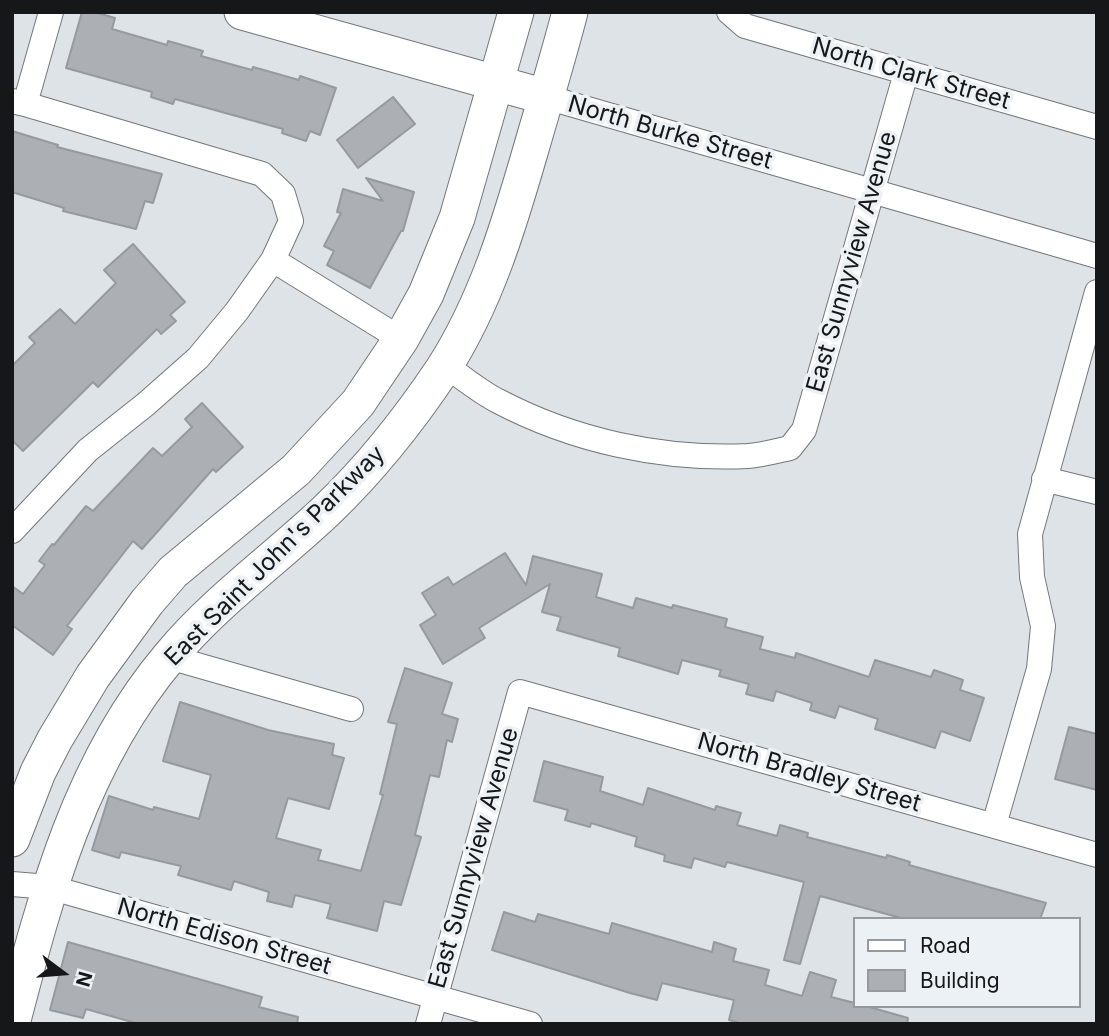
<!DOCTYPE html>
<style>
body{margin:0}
#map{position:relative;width:1109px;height:1036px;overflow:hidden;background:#dee3e8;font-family:Inter,sans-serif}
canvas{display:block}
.frame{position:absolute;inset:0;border:14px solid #161719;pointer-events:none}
.legend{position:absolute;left:853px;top:917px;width:228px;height:91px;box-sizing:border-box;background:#ecf1f6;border:2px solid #969a9e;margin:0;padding:9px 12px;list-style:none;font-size:21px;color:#161719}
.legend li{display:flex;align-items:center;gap:14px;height:35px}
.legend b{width:35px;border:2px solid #969a9e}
.north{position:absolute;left:28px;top:938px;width:70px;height:70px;-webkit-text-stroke:5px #ecf1f6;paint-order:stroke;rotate:106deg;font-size:19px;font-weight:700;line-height:28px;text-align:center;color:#161719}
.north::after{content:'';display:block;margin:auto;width:24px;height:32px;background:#161719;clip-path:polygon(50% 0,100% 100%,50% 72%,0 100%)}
</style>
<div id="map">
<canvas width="1109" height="1036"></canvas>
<div class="frame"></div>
<ul class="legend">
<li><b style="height:9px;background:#fff"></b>Road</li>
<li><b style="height:19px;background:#acb0b5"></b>Building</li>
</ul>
<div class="north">N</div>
</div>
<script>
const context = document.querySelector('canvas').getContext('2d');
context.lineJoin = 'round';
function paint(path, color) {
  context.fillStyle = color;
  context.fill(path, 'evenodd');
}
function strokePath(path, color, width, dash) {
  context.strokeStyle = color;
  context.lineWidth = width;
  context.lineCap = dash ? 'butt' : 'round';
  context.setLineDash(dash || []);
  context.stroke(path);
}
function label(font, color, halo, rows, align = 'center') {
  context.font = font + ' Inter,sans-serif';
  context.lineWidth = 7;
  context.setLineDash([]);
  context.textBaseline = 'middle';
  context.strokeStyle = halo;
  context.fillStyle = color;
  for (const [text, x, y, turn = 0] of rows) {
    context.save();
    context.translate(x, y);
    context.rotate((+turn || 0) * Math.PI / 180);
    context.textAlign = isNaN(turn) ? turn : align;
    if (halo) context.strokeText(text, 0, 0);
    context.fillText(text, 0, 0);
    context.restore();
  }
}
const building = new Path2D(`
 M82,12H94L115,18L112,29L167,45L168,41L203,51L201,56L252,70L253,67L299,80L300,76L336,88L320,135L310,131L306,141L282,133L283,129L175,99L173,104L151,97L152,92L66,68Z
 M393,97L415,124L358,168L337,140Z
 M12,131L58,145L57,147L162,174L153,203L145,201L136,229L63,211L64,208L12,192Z
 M366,178L414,192L403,231H401L370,288L327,265L334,251L324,246L341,213L337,212L343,189L383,201Z
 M133,244L185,302L170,315L176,321L161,334L157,329L98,387L93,382L23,451L12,440V366L35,343L29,337L60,309L75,324L116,283L104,270Z
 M202,403L243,447L216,472L213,469L142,549L133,541L67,626L72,629L53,655L12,625V586L23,594L45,565L39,561L52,544L54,545L86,506L93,511L153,448L162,456L192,427L185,419Z
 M505,553L526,585L533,556L602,574L596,597L633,608L636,598L672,608L673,605L727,619L725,627L763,637L760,649L795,658L796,653L869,677L875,660L931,677L934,670L963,680L960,690L984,698L970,741L941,731L935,748L875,729L878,719L839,706L835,718L810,710L812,703L776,691L773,701L746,694L749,684L719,676L721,670L682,660L678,674L618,656L620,648L557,630L561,617L542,612L550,584L479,628L485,638L443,664L420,625L436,615L422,593L448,577L453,585Z
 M405,668L452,683L442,714L458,719L452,742L447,740L439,777L430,775L415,835L421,837L401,905L384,901L377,931L327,918L331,904L295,895L292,907L267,901L269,892L234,881L231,890L178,875L181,866L121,852L119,858L92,850L109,796L153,810L154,807L199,819L211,775L163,761L180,702L268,730L334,744L332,755L344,758L329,809L288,798L276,838L321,850L318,860L361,871L383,795L380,794L397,724L388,722Z
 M1069,727L1097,734V790L1055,779Z
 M544,761L603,777L600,791L643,805L648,788L715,810L716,806L741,813L737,825L777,836L780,825L808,833L807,837L886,858L887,855L910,862L909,865L1046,903L1040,919H905L820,896L800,964L784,960L804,882L727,862L725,867L694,858L691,868L664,861L665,855L635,846L637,837L591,823L590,827L565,820L568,810L534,801Z
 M504,912L535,922L538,914L609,934L612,923L712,952L714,942L736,949L733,961L769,970L765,985L802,996L810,972L836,980L831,997L855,1003V1006H866L908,1018L907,1024H743L729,1020L734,1000L662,983L657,1000L630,993L492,950Z
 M68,942L262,997L259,1007L298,1017L297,1024H139L86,1009L83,1018L50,1010Z`);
paint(building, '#acb0b5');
strokePath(building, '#959a9f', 2);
const street = new Path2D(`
 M729,12L745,26L1097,127
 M546,97L1097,256
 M12,101L25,104L51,12
 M25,104L262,174L283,194L291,221L273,260L401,339
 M445,365C462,377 480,392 498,401C574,441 662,460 748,456C762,455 776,451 790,448L804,430L906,73
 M1044,479L1097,492
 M12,531L88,450L146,404L198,358L237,311L273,260
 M169,657L351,709
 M994,825L1039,669L1043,626L1032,577L1030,534L1097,292
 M12,884L49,887L530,1024
 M428,1024L520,692L1097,855`);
const secondary = new Path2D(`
 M242,12L546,97
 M12,839L38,772L55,739L93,676L147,602L173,572L296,470L358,403L401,339L426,294L457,218L516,12
 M12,1024C46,893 81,761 170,656C216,601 274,560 326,511C371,468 409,420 443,369C486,302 509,225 531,149C544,104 558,58 570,12`);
strokePath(street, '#73777c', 26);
strokePath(secondary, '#73777c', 37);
strokePath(street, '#fff', 24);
strokePath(secondary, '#fff', 35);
label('24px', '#161719', '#ecf1f6', [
 ["North Clark Street",911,74,16],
 ["North Burke Street",670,133,16],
 ["East Sunnyview Avenue",852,262,-74],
 ["East Saint John's Parkway",275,556,-45],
 ["North Bradley Street",809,773,16],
 ["East Sunnyview Avenue",474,858,-74],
 ["North Edison Street",224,937,16]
]);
</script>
